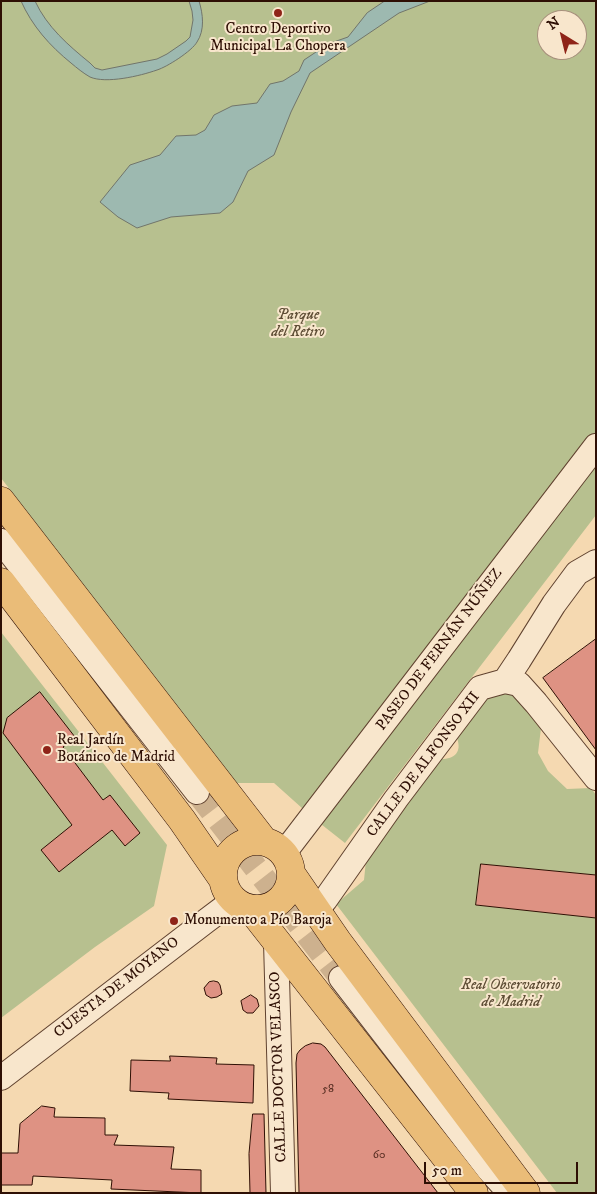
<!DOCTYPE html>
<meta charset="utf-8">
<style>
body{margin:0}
#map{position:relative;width:597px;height:1194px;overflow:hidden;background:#f5d9b1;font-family:"IM FELL DW Pica",serif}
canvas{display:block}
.frame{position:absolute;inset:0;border:2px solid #2e0f04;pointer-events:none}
.north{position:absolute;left:537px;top:10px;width:50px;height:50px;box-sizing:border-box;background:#f8e6cc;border:1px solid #a7907c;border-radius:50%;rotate:324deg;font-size:14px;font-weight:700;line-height:20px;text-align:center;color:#2e0f04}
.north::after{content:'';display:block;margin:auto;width:18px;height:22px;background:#8f2418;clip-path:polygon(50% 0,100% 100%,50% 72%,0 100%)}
.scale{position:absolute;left:424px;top:1162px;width:154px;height:22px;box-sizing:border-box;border:2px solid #2e0f04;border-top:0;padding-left:6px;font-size:15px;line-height:18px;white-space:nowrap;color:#2e0f04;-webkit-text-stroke:4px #f8e6cc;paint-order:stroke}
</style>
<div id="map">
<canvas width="597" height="1194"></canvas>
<div class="frame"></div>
<div class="north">N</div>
<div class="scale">50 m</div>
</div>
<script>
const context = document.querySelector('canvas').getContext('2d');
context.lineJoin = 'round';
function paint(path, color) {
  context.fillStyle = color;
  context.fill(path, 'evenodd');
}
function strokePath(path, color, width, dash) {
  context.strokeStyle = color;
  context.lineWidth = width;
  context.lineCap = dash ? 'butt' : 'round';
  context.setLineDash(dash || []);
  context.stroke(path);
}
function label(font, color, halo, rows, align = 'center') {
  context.font = font + ' "IM FELL DW Pica",serif';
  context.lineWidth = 4;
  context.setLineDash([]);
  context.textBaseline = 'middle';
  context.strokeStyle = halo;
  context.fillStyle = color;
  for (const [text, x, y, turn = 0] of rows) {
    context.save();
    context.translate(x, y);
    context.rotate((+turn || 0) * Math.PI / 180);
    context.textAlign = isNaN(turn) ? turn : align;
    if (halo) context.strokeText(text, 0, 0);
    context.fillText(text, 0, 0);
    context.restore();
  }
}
paint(new Path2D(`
 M1,1H596V515L345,843L312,817L274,783H237L1,478ZM547,20H577V50H547Z
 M1,632L167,845L154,906L95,947L1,1018Z
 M507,692C523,700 531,715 541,728L538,753L548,771L567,789L591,788L596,795V875L481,864L476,905L596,918V1193H557L336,904L364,880L367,851L441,759C455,759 462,752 457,738L483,697Z`), '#b7c08f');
const water = new Path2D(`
 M21,1H35C47,27 68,45 90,63L95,68L102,70L157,59L167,54L186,41L190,37L193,20L192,11L189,1H199C203,14 205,30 197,42C192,51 167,67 157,70C140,76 106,84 90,77C83,73 77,68 71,63C50,46 32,26 21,1Z
 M385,1H430L399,13L310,73L291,112L274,155L248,171L233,202L220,213L171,217L137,228L118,217L100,202L130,165L160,155L176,136L196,135L205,130L214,115L232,106L257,103L270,84L283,81L299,71L304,60L328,44L348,37L367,13Z`);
paint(water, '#9db9b0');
strokePath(water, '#71756b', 1);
const building = new Path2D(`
 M596,639V750L543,678Z
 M40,692L75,737L63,747L103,800L110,795L140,833L125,846L112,830L59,872L41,850L72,825L3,733L7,718Z
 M481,864L596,875V918L476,905Z
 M214,981L218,982L220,985L222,994L217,997L211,998L206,995L204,988L209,982Z
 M251,995L257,999L259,1006L253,1013H247L243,1010L241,1001Z
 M313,1043L321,1044L325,1047L438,1193H299L296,1063L297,1054L300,1050L305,1046Z
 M170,1056L217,1058L216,1064L254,1065L253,1103L168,1099L169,1093L130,1091L131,1060L170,1061Z
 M42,1106L55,1108L54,1117L105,1118V1135H118L114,1145L174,1147L171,1169L201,1170V1193L111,1189L112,1180L33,1176L32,1185H1V1153H18L20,1124Z
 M253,1114H264L266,1193H250L249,1154Z`);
paint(building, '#de9283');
strokePath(building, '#2e0f04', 1);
strokePath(new Path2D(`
 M197,792L341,978`), '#cdb18e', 24, [24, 12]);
const minor = new Path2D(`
 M1,541L197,792
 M505,681L519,684L536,703L596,778
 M284,853L596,446
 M316,911L325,900L396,799L480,688L505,681L519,660L554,604L577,573L596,562
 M276,942L283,1193
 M341,978L489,1170L510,1193
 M1,1078L206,921L234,900`);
const major = new Path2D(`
 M1,501L264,841
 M1,582L182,820L222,878
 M223 875a34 34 0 1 1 68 0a34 34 0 1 1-68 0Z
 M292,875L338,942L526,1193
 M251,909L474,1193`);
strokePath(minor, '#60422f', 26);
strokePath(major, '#2e0f04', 29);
strokePath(minor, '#f8e6cc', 24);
strokePath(major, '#eabc78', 28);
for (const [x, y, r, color] of [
 [278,13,5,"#8f2418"],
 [47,750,5,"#8f2418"],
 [174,921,5,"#8f2418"]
]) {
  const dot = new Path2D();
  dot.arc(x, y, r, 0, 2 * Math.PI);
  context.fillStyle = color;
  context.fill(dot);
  strokePath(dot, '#f8e6cc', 2);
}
label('12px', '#5a3024', null, [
 ["58",328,1090],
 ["60",379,1156]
]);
label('15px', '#2e0f04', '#f8e6cc', [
 ["Centro Deportivo",278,30,"center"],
 ["Municipal La Chopera",278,47,"center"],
 ["Real Jardín",57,741],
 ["Botánico de Madrid",57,758],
 ["Monumento a Pío Baroja",184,921]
], 'left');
label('italic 15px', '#5e4d35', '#f8e6cc', [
 ["Parque",298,316],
 ["del Retiro",298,333],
 ["Real Observatorio",511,986],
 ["de Madrid",511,1003]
]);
label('15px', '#2e0f04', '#f8e6cc', [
 ["PASEO DE FERNÁN NÚÑEZ",440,650,-53],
 ["CALLE DE ALFONSO XII",424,765,-53],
 ["CUESTA DE MOYANO",117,988,-38],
 ["CALLE DOCTOR VELASCO",279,1067,-92]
]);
</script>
